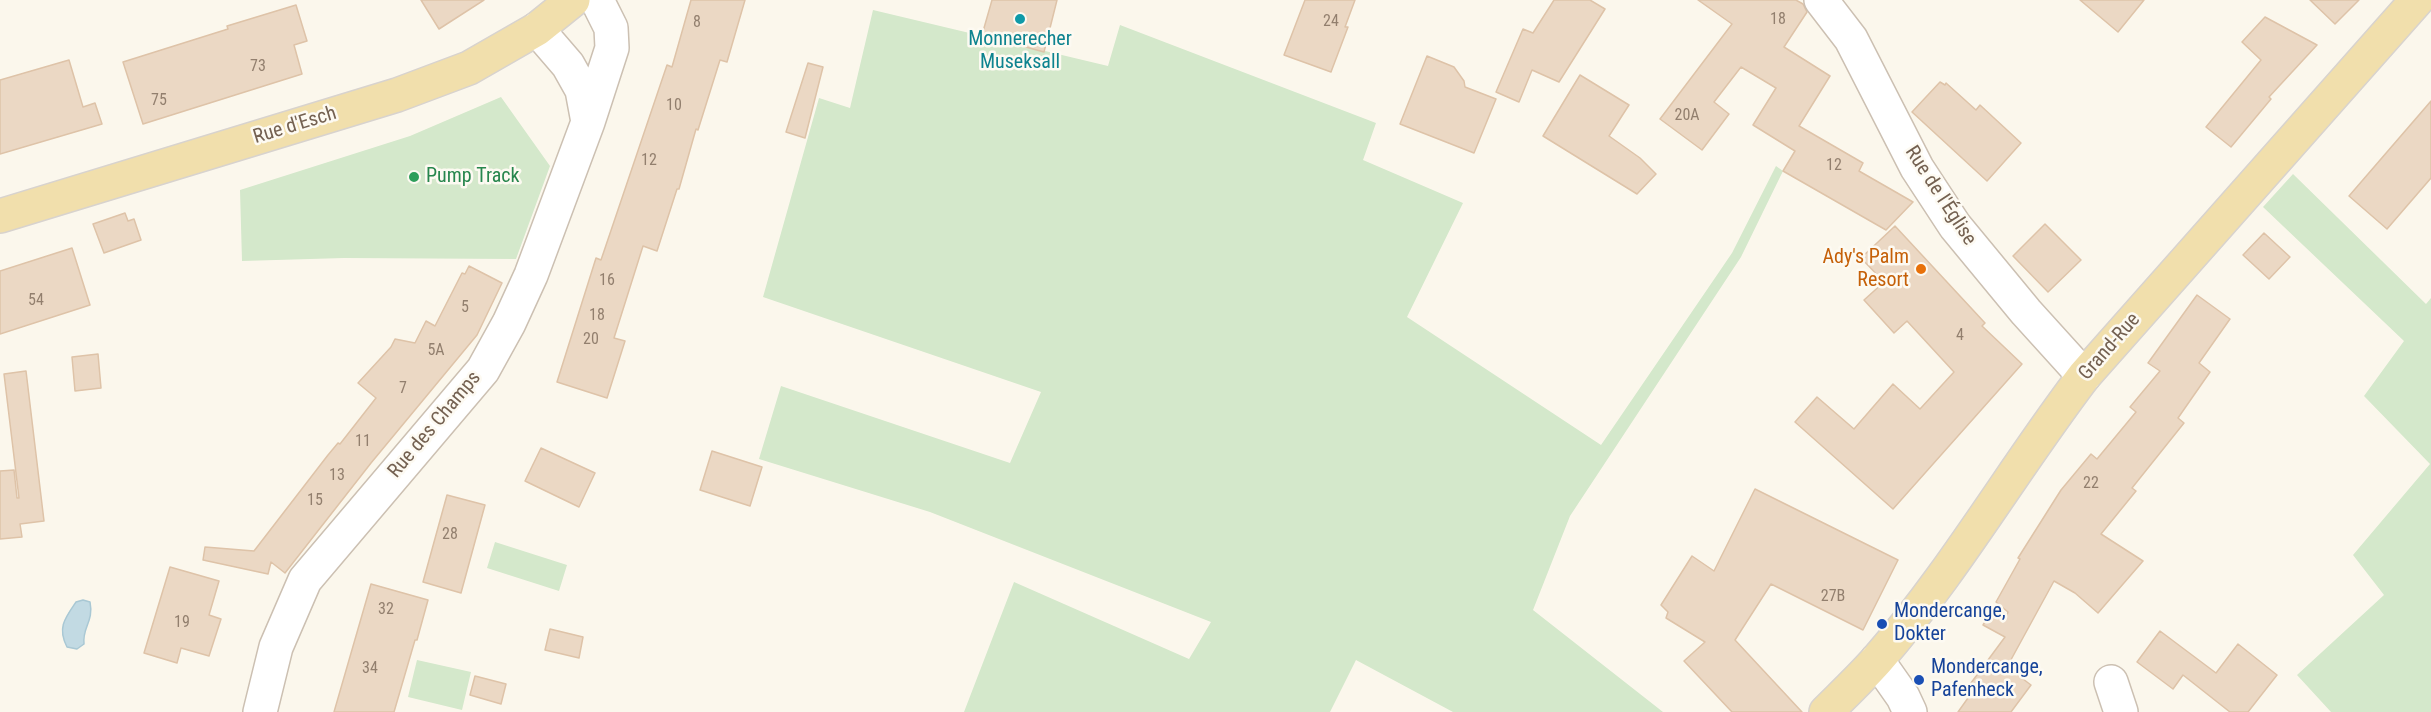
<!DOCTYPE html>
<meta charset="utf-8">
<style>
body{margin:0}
canvas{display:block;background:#fbf7ec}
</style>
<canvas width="2431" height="712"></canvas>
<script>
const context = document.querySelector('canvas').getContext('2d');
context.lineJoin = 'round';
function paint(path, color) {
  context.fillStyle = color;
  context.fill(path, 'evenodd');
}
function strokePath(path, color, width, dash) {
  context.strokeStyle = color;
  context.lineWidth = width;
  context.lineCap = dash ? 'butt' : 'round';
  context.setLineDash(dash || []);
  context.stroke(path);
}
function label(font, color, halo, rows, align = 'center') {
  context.font = font + ' "Roboto Condensed",sans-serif';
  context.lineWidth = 5;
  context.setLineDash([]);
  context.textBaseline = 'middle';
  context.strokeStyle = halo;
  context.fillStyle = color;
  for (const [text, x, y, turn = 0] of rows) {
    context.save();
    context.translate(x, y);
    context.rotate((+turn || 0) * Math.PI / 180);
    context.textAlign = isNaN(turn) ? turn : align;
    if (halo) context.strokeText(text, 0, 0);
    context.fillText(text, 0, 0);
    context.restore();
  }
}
paint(new Path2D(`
 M873,10L1108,66L1120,25L1376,123L1363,160L1463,203L1407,317L1601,445L1732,253L1776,166L1783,171L1741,257L1570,516L1533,610L1663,712H1453L1356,660L1330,712H964L1014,582L1189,659L1211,622L930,512L759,459L781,386L1010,463L1041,392L763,297L819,98L850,108Z
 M501,97L550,166L516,259L344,258L242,261L240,190L410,136Z
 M2293,174L2426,304L2431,298V712H2331L2297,675L2384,595L2353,555L2430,464L2364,396L2404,341L2263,207Z
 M495,542L567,565L559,591L487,568Z
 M417,660L471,672L462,710L408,697Z`), '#d4e8cb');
const water = new Path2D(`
 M83,600L90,602C94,622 82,627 84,644L77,649L67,647C57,628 65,618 76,602Z`);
paint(water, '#c2dae3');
strokePath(water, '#a9c8d4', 1.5);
const building = new Path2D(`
 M421,0H484L439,29Z
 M691,0H745L727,62L720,60L698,130L696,129L679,189H677L657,251L643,246L614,338L625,341L607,398L557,382L596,258L601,260L667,65L672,67Z
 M992,0H1057L1044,52L982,35Z
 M1305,0H1355L1345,27H1348L1331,72L1284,55Z
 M1554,0H1590L1605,9L1559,82L1532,70L1519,102L1496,92L1523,29L1533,33Z
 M1698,0H1796L1803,4L1807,12L1784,47L1830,76L1799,126L1863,163L1859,171L1913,202L1886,230L1783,171L1795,151L1753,125L1776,88L1741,67L1714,102L1729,114L1702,150L1660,119L1732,24Z
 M2080,0H2144L2118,32Z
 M2310,0H2359L2335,24Z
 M296,5L307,41L294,45L302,74L143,124L123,62L228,29L227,26Z
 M2265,17L2317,45L2269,97L2271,99L2231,147L2206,127L2261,60L2242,42Z
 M1427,56L1454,67L1464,81L1465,87L1496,99L1474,153L1400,124Z
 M69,60L83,107L95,103L102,124L0,154V80Z
 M808,63L823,67L805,138L786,132Z
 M1580,75L1629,105L1609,136L1640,158L1656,174L1637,194L1543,136Z
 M1940,82L1945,85L1946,83L1976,110L1980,105L2021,143L1987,181L1912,112Z
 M2431,101V178L2387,229L2349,196Z
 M125,213L128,221L134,219L141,240L104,253L93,224Z
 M2045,224L2081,260L2048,292L2013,256Z
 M1895,226L1985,323L1982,326L2022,364L1893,509L1795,422L1817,397L1854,429L1893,384L1920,409L1954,372L1907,321L1894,333L1864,300L1884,282L1861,258Z
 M2264,233L2290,257L2269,279L2243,255Z
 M72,248L90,305L0,334V271Z
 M469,266L502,283L477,335L371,463L285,573L271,562L268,574L203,560L205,547L254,551L328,455L338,443L340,444L376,398L358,383L391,347L395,339L415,343L426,321L435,326L462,273L465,274Z
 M2197,295L2230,319L2199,363L2210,372L2178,418L2184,423L2132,488L2136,491L2101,534L2143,561L2098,613L2075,593L2054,581L2007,667L2031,685L2011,712H1958L1973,691L1968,687L2005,637L1983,625L1993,608L2007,615L2008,612L1996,602L2020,559L2018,558L2061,490L2091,454L2097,459L2136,412L2130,407L2160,371L2148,363Z
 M98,354L101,388L75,391L72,357Z
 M26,371L44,521L20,524L22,537L0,539V471L14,470L17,498H19L4,374Z
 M541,448L595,473L579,507L525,481Z
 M712,451L762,467L750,506L700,490Z
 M1755,489L1898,560L1863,630L1771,584L1735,640L1802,712H1732L1684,661L1705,642L1666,618L1668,612L1661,605L1692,556L1714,571Z
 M447,495L485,505L461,593L423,582Z
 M170,567L219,581L209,615L221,619L209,656L181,648L177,663L144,653Z
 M371,584L428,600L417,640H415L394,712H334Z
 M550,629L583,637L579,658L545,650Z
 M2160,631L2216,673L2238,644L2277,675L2248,712H2230L2183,675L2173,689L2137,662Z
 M475,676L506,684L501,704L470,695Z`);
paint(building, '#ebd8c4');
strokePath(building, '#dec3a8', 1.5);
const minor = new Path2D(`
 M1821,0L1851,39L1917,168L1955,226L2026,312L2084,376
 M537,29L568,65L582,90L588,122
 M1877,660L1903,697L1910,712
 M2111,682L2121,712
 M260,712L276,647L305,580L483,370L509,323L531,275L588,122L612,48L611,28L597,0`);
const major = new Path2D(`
 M0,216L397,95L469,68L537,29L573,0
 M1826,712C1843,695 1861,678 1877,660C1954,572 2013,469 2084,376L2417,0`);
strokePath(minor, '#ccc0b2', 36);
strokePath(major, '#d8d3ce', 36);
strokePath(minor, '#fff', 33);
strokePath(major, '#f1dfac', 33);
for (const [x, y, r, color] of [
 [1020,19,6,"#0f9aa8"],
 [414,177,6,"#2e9e5b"],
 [1921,269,6,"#e8710a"],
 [1882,624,6,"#1a4fb4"],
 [1919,680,6,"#1a4fb4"]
]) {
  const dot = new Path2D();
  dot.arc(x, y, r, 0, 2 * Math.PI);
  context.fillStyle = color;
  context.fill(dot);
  strokePath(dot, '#fdfaf2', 2);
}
label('16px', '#927f6e', null, [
 ["18",1778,20],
 ["24",1331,22],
 ["8",697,23],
 ["73",258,67],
 ["75",159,101],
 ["10",674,106],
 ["20A",1687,116],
 ["12",649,161],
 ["12",1834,166],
 ["16",607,281],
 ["54",36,301],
 ["5",465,308],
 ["18",597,316],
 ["4",1960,336],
 ["20",591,340],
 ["5A",436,351],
 ["7",403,389],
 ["11",363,442],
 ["13",337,476],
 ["22",2091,484],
 ["15",315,501],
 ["28",450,535],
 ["27B",1833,597],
 ["32",386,610],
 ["19",182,623],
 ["34",370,669]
]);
label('20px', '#0d838f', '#fdfaf2', [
 ["Monnerecher",1020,40],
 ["Museksall",1020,63]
]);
label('20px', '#746151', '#fdfaf2', [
 ["Rue d'Esch",295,126,-17],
 ["Rue de l'Église",1940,196,57],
 ["Grand-Rue",2110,347,-49],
 ["Rue des Champs",435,425,-50]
]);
label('20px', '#27864d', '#fdfaf2', [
 ["Pump Track",426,177]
], 'left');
label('20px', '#c56008', '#fdfaf2', [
 ["Ady's Palm",1909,258],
 ["Resort",1909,281]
], 'right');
label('20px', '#164399', '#fdfaf2', [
 ["Mondercange,",1894,612],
 ["Dokter",1894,635],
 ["Mondercange,",1931,668],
 ["Pafenheck",1931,691]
], 'left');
</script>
